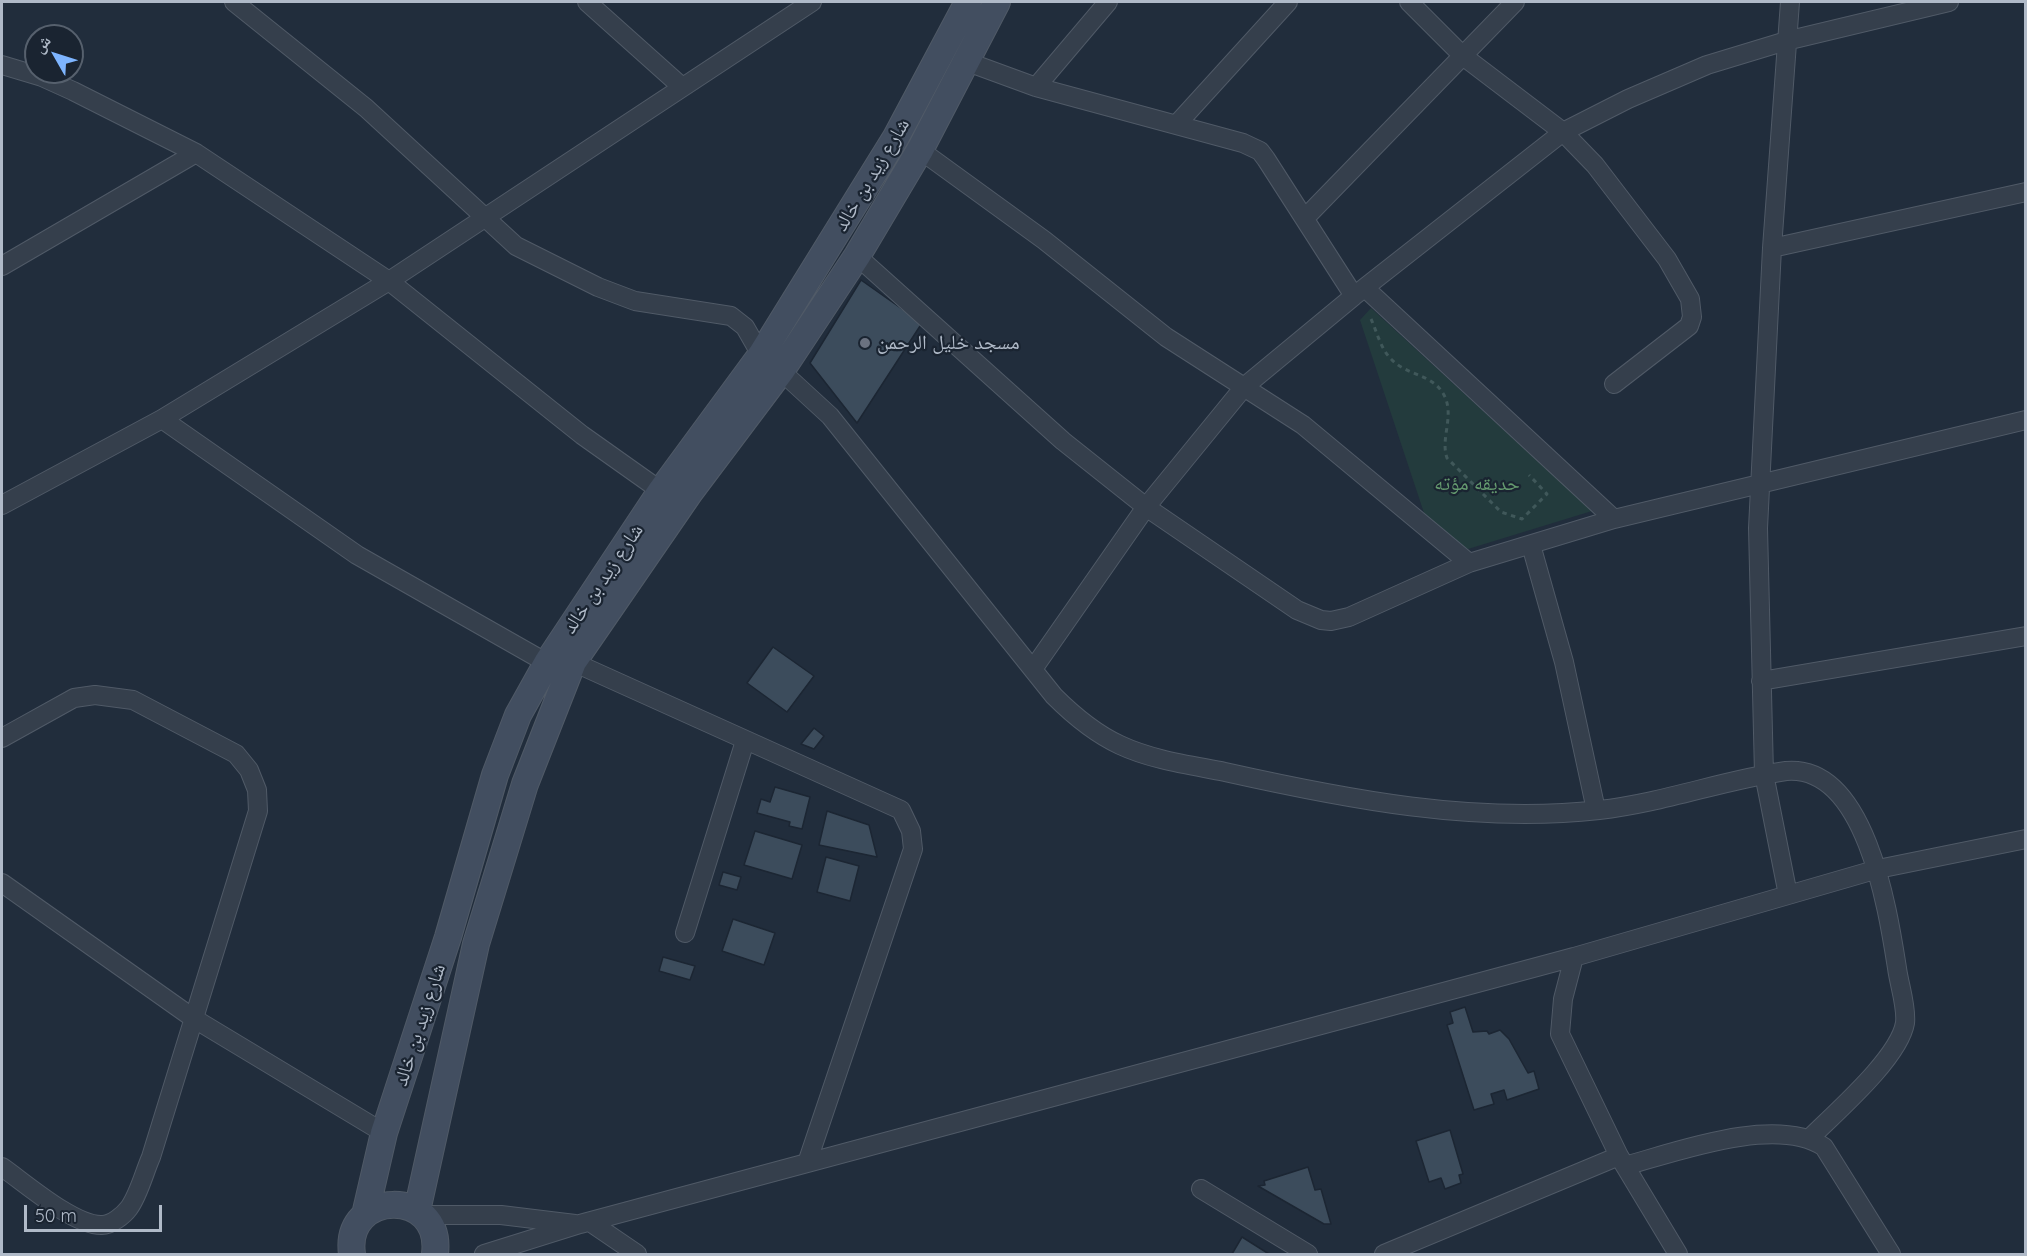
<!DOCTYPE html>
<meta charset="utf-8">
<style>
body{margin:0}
#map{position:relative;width:2027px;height:1256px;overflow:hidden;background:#212d3c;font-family:Quicksand,"Noto Naskh Arabic",sans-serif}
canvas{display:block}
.frame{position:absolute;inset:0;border:3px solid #b0bac8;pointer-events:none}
.north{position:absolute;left:24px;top:24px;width:60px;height:60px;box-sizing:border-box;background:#1a2431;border:2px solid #56606d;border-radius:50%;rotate:309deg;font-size:16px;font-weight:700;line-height:24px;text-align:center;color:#b0bac8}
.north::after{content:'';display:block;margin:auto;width:21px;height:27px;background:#7eb5ff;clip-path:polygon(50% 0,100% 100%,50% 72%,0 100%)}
.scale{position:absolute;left:24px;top:1205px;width:138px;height:27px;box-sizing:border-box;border:3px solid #b0bac8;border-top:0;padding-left:8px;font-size:18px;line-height:21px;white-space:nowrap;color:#b0bac8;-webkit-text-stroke:4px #1a2431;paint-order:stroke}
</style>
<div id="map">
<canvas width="2027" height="1256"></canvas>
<div class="frame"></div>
<div class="north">ش</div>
<div class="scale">50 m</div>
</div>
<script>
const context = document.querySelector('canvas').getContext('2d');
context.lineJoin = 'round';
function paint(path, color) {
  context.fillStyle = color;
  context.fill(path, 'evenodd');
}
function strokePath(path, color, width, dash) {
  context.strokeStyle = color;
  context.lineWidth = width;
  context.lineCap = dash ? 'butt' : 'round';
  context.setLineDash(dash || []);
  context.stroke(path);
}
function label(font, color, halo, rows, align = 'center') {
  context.font = font + ' Quicksand,"Noto Naskh Arabic",sans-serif';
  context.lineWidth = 4.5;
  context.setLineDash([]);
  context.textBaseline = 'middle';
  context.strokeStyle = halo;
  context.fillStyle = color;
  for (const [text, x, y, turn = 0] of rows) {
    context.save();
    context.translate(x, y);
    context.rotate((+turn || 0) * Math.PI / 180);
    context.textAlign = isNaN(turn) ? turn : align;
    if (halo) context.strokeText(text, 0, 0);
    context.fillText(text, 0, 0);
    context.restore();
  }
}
paint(new Path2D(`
 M1371,308L1592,511L1468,549L1457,545L1426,519L1360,320Z`), '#233b3d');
const building = new Path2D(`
 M861,280L922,323L857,423L810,363Z
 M773,647L814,676L787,712L747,683Z
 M814,728L824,736L814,749L801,744Z
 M775,787L810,797L802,829L789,826L790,822L757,813L761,799L770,802Z
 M827,811L869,825L877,857L819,845Z
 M755,831L802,845L792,879L744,865Z
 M826,857L859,866L850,901L817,892Z
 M723,872L741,877L737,890L719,885Z
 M733,919L775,933L764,965L722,951Z
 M663,957L695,966L690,980L659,971Z
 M1465,1007L1473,1032L1487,1031L1489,1034L1500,1030L1509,1039L1528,1073L1534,1071L1539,1089L1507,1100L1504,1090L1491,1094L1494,1104L1474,1110L1447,1025L1453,1023L1450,1012Z
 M1450,1130L1463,1174L1459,1175L1461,1183L1445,1189L1441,1178L1429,1182L1416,1141Z
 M1308,1167L1315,1190L1321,1189L1331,1224H1324L1258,1186L1265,1185L1264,1181Z
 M1242,1237L1269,1254H1232Z`);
paint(building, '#3c4c5c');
strokePath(building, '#1c2633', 1.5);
const minor = new Path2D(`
 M234,2L366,108L516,246L598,287L635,301L731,316L745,327L761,355
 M587,2L682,87
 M1409,2L1463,56L1563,132L1595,165L1667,259L1690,299L1692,317L1689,326L1614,384
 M965,61L1036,87L1243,143L1260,151L1266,159L1354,296
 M2,65L42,77L73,91L196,153L389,281L582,435L661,491
 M1036,87L1108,2
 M1177,124L1288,2
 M920,150L1044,240L1166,337L1303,425L1469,563
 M1306,217L1515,2
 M1772,248L2026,192
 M857,256L1063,441L1146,507L1297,610L1321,620L1331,621L1349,617L1469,563L1614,519L2026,420
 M2,266L196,153
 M1365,288L1614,519
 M781,371L830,416L1054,696C1074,716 1094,733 1120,745C1152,760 1190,765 1225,772C1346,799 1474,824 1599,810C1663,803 1723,780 1786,771C1866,764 1888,911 1897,968C1899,984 1907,1007 1905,1023C1899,1058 1836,1112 1810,1138
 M162,419L357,555L547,663
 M2,505L162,419L389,281L812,2
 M1531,545L1564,662L1596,810
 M573,662L901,810L911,831L913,849L807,1163
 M1033,669L1146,507L1244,387L1354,296L1563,132L1628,99L1707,65L1786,41L1949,2
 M1761,681L2026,636
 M2,738L74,698L95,695L133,700L236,754L249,770L257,790L258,811L151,1157C144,1173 139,1194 129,1208C123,1216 111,1225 102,1225C74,1226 25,1183 2,1167
 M2,883L193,1018L384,1133
 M1788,895L1764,774L1758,528L1772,248L1790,2
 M685,933L745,741
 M1625,1166C1676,1152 1776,1115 1824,1147L1891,1254
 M1201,1189L1308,1254
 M422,1215H501L575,1224
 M590,1222L637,1254
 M484,1254L580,1224L1574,957
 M1384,1254L1619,1156
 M1678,1254L1619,1156L1560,1034L1563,999L1574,957L1878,869L2026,839`);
const secondary = new Path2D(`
 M417,1211L476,944L525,784L573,662L690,492L781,371L857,256L920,150L997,2
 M365,1215L384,1133L448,937L495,775L518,715L547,663L661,491L761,355L896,137L968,2
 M352,1254C343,1190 443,1187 435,1254`);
strokePath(minor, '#505a67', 20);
strokePath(secondary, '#505a67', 28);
strokePath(new Path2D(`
 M1371,319C1377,332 1381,350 1392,360C1408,376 1433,374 1444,395C1455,416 1440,438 1447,458L1501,512L1522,519L1547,494L1529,475`), '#40585a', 3, [4.5, 4.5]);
strokePath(minor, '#353f4c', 18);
strokePath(secondary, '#424e60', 26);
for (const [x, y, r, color] of [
 [865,343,6,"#6b7280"]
]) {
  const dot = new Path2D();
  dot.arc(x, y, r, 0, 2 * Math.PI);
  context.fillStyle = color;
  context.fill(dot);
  strokePath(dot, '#1a2431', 2);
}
label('20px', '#b0bac8', '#1a2431', [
 ["شارع زيد بن خالد",872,175,-59],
 ["شارع زيد بن خالد",603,579,-56],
 ["شارع زيد بن خالد",420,1025,-72]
]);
label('20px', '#b0bac8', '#1a2431', [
 ["مسجد خليل الرحمن",877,343]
], 'left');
label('20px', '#659b6f', '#1a2431', [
 ["حديقه مؤته",1477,484]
]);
</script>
